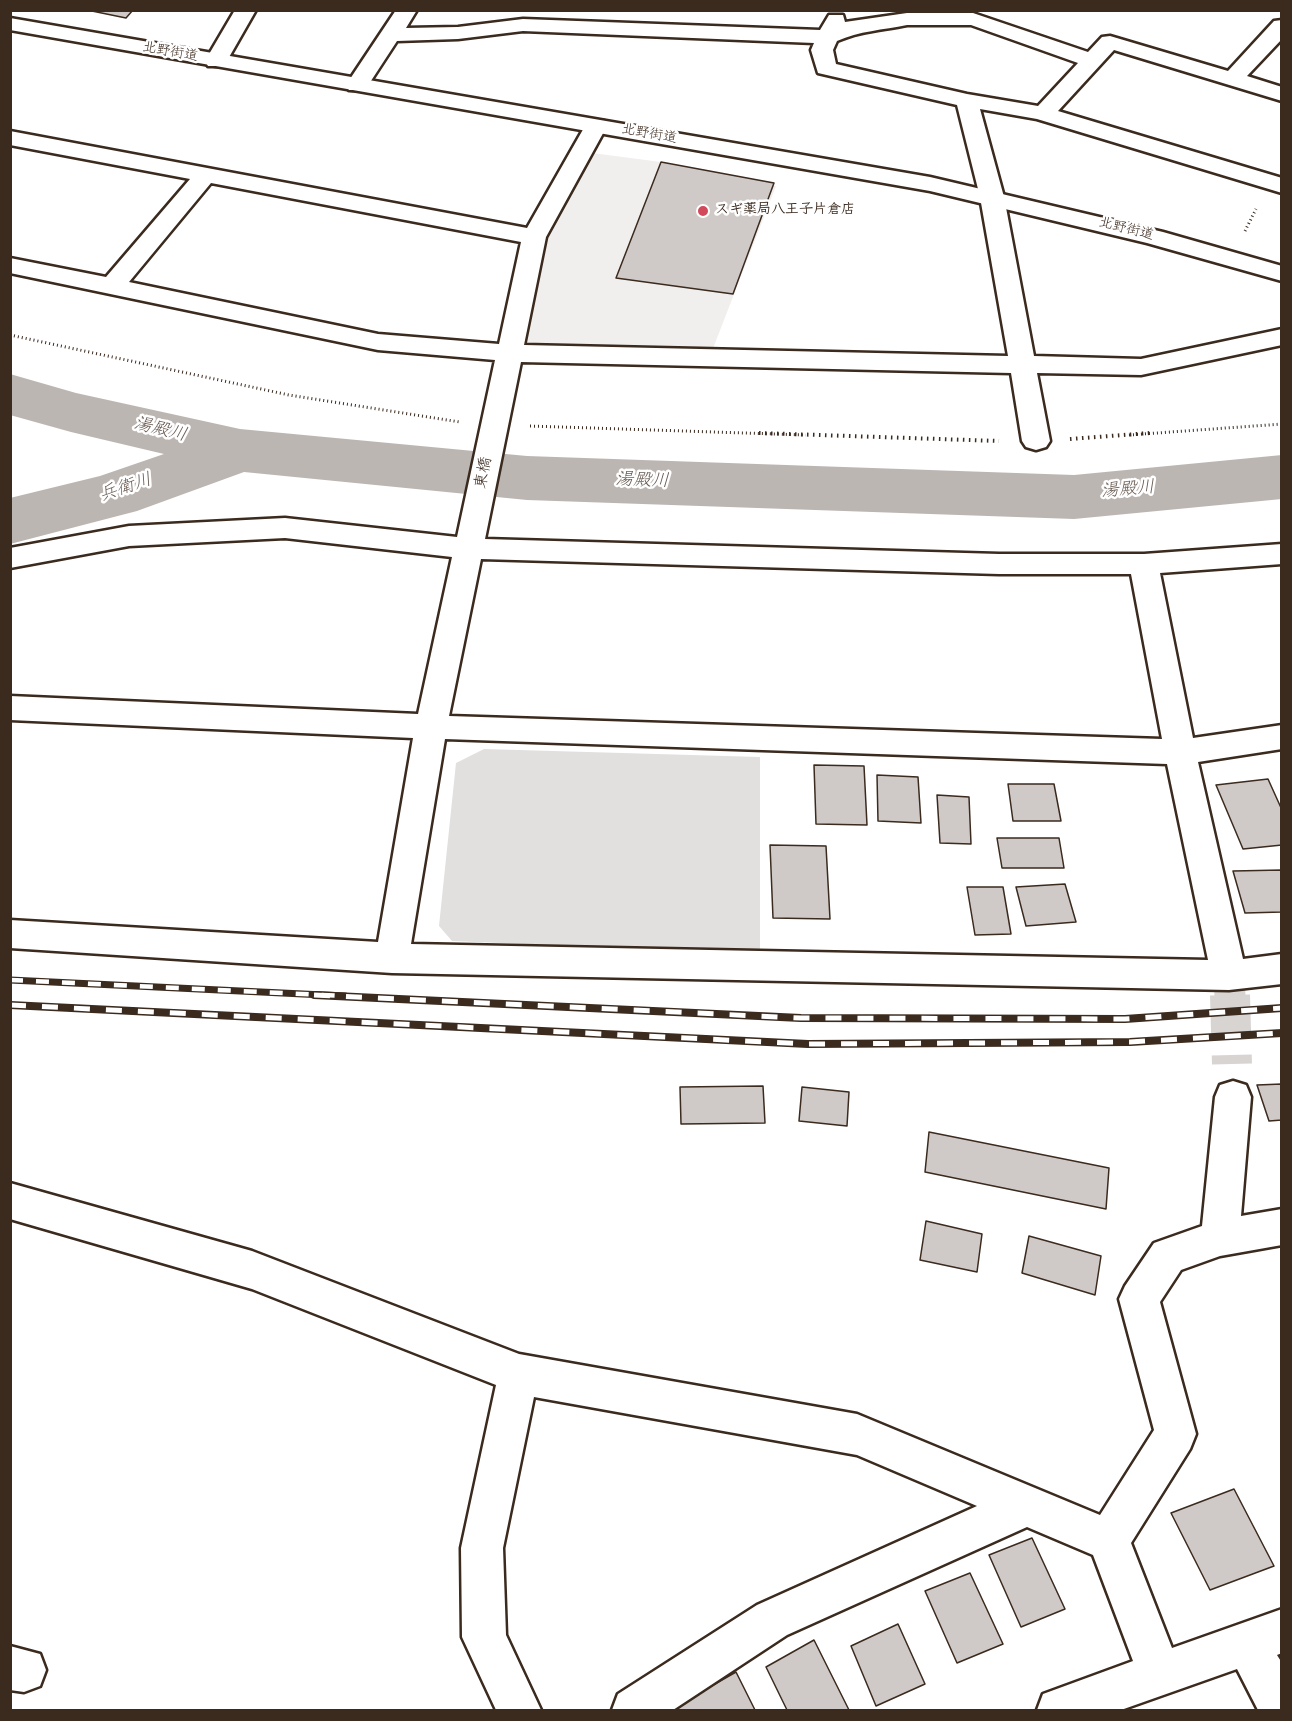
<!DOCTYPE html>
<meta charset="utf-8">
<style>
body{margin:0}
#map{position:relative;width:1292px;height:1721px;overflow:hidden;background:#fff;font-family:Kalam,sans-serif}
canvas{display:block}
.frame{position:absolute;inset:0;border:12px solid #3b2a1e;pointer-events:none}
</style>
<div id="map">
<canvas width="1292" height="1721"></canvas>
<div class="frame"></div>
</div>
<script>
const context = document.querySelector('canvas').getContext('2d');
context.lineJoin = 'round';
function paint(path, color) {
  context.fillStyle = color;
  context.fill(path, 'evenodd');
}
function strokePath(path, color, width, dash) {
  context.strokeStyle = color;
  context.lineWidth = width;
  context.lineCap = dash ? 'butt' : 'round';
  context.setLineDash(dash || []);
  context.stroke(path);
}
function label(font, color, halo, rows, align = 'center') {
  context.font = font + ' Kalam,"Klee One",sans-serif';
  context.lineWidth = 5;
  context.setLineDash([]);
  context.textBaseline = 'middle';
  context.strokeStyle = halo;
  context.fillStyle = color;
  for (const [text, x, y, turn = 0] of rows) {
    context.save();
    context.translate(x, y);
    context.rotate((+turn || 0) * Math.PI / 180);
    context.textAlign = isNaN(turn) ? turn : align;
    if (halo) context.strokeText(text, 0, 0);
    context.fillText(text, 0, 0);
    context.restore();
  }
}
paint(new Path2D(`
 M592,153L661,162L776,186L712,351L520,343L546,237Z`), '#f1efee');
paint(new Path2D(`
 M484,749L760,757V954L452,941L439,926L456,763Z`), '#e2e0de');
paint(new Path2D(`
 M10,374L76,393L240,429L527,456L1074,475L1282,455V499L1074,519L527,500L244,472L137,511L10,544V498L100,476L164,454L71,432L10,415Z`), '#bcb6b3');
const building = new Path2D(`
 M87,10H133L126,18Z
 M661,162L774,183L733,294L616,278Z
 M814,765L864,766L867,825L816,824Z
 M877,775L918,777L921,823L878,821Z
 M1268,779L1282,810V845L1243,849L1216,785Z
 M1008,784H1054L1061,821H1013Z
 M937,795L969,797L971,844L940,843Z
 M997,838H1059L1064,868H1002Z
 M770,845L826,846L830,919L773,918Z
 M1282,870V912L1245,913L1233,871Z
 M1065,884L1076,922L1026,926L1016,887Z
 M967,887H1003L1011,934L975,935Z
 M1282,1084V1120L1269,1121L1257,1085Z
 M763,1086L765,1123L681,1124L680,1087Z
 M802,1087L849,1092L847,1126L799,1121Z
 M929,1132L1109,1168L1106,1209L925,1172Z
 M926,1221L982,1234L977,1272L920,1260Z
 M1029,1236L1101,1256L1095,1295L1022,1273Z
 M1234,1489L1274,1566L1210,1590L1171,1513Z
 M1032,1538L1065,1609L1021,1627L989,1555Z
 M970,1573L1003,1644L957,1663L925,1591Z
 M898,1624L925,1684L876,1706L851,1646Z
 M814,1640L849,1710H787L766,1667Z
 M736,1672L755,1710H678L676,1706Z`);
paint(building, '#cfcac7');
strokePath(building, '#3b2a1e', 1.5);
strokePath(new Path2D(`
 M1229,975L1230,996`), '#d8d4d2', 31, [31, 15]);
strokePath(new Path2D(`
 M1230,995L1232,1064`), '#d8d4d2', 40, [40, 20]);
const minor = new Path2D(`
 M235,10H256L224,66H208L205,61Z
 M396,10H417L406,28L458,27L523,19L820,30L829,15H843L845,22L907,13H973L1088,52L1102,37L1110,36L1228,71L1274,21L1282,20V39L1247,76L1282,87V101L1114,50L1058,111L1282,178V193L1037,119L980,109L1004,197L1034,356L1141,359L1282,329V345L1141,375L1037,373L1050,441L1046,447L1036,450L1026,447L1022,441L1011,373L521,362L485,539L999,554H1144L1282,544V564L1160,573L1193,738L1282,725V749L1198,762L1243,959L1282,954V984L1229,990L392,973L10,948V920L378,942L413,738L10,720V696L418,714L452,557L285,538L129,546L10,568V548L129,526L285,518L457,537L495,360L378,350L10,273V258L106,277L190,179L10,145V131L527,228L585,126L588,121H604L607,126L546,237L524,345L1008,356L980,197L957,105L818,73L811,50L814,43L523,31L458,39L397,41L365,90H349L346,85ZM907,25H971L1078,63L1038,106L967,94L836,64L833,50L837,41C859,31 883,30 907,25ZM211,183L521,242L499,344L378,334L129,282ZM481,559L999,574H1131L1162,739L449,716ZM445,739L1167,764L1208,960L411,944Z
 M1233,1081L1246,1085L1251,1097L1241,1216L1282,1209V1245L1220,1256L1181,1270L1160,1302L1196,1434L1190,1449L1131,1543L1172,1648L1282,1609V1653L1277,1655L1282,1663V1710H1258L1237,1669L1121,1710H1037L1043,1694L1133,1661L1093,1555L1027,1527L787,1635L673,1710H612L618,1694L757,1605L977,1506L857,1455L534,1397L503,1548L506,1635L541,1710H496L462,1637L461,1548L496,1385L252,1289L10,1219V1183L252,1251L519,1354L857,1414L1100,1515L1154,1430L1119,1299L1125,1286L1154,1243L1202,1226L1215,1097L1220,1085Z
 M10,1646L40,1654L46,1670L40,1686L24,1692L10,1690Z`);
const major = new Path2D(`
 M10,18L930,177L1163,232L1282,266V281L1147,243L930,191L10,30Z`);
strokePath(minor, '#3b2a1e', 5);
strokePath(major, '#3b2a1e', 5);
strokePath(new Path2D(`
 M1245,231L1256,209
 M10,335L289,395L460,422
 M530,426L806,435
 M1129,435L1282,424`), '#3b2a1e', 3, [1, 3]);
strokePath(new Path2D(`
 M759,433L999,441
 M1070,439L1150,433`), '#3b2a1e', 4, [1.5, 4.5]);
paint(minor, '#fff');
paint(major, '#fff');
const railFar1 = new Path2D(`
 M10,980L345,996`);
const rail = new Path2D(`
 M314,995L801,1018L1125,1019L1282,1008
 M10,1005L808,1044L1130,1042L1282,1033`);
strokePath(railFar1, '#3b2a1e', 7);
strokePath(rail, '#3b2a1e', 8);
strokePath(railFar1, '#fff', 4.5, [13]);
strokePath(rail, '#fff', 5, [16]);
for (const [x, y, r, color] of [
 [703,211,6,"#d1495b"]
]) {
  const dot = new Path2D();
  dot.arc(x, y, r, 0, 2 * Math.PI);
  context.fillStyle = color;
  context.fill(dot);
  strokePath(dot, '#fff', 2);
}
label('14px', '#3b2a1e', '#fff', [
 ["北野街道",170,53,10],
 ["北野街道",649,135,10],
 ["北野街道",1126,230,14]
]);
label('bold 14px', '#3b2a1e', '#fff', [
 ["スギ薬局八王子片倉店",715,211]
], 'left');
label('16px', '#3b2a1e', '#fff', [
 ["東橋",485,473,-79]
]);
label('italic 18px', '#685b52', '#fff', [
 ["湯殿川",160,431,14],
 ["湯殿川",642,482,2],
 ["兵衛川",126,489,-18],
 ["湯殿川",1128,491,-5]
]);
</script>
